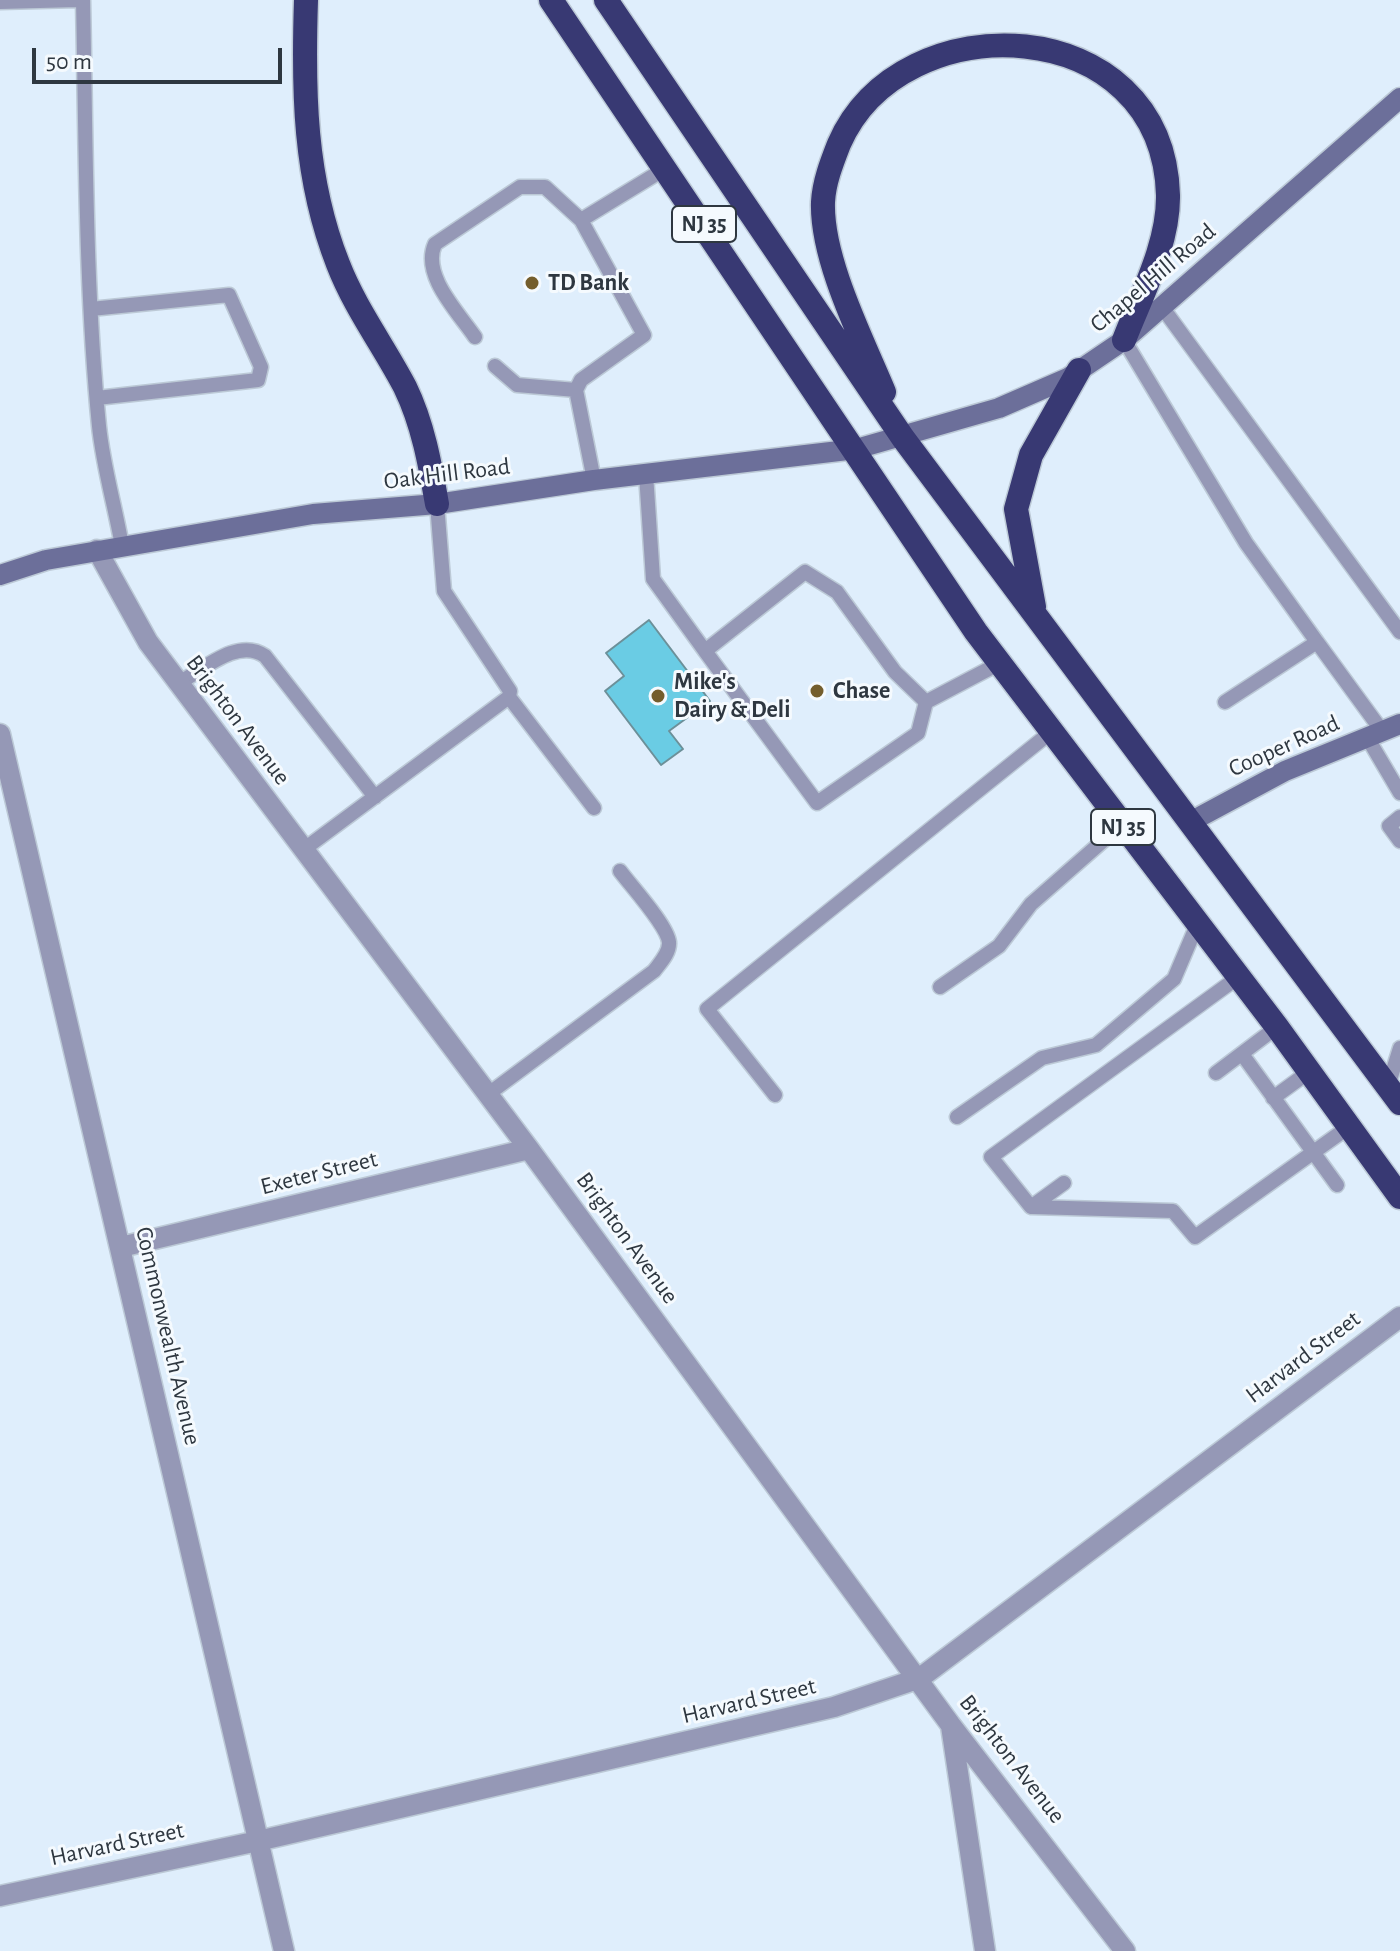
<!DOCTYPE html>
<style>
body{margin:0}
#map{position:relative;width:1400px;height:1951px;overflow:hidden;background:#dfeefc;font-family:"Alegreya Sans",sans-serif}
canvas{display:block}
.scale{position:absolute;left:32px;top:48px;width:250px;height:36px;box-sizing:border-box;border:4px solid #2e3740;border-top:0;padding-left:10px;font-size:24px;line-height:28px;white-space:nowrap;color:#2e3740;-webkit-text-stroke:6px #f5fafe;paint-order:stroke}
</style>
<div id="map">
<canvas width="1400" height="1951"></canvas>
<div class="scale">50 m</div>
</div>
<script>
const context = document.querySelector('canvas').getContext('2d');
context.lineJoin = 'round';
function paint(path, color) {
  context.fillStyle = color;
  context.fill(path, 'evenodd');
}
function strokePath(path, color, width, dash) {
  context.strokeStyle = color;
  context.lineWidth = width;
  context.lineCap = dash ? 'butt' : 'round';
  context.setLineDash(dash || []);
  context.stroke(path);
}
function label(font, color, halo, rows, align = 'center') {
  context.font = font + ' "Alegreya Sans",sans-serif';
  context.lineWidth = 6;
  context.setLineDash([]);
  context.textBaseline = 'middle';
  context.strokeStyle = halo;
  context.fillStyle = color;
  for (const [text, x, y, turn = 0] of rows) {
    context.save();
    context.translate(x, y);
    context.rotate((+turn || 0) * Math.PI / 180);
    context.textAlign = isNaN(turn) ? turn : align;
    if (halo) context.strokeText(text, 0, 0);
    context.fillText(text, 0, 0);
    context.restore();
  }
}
const building = new Path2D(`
 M649,620L710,701L669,731L683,749L661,765L605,691L624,676L606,653Z`);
paint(building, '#6acce4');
strokePath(building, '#6c9099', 2);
const lane = new Path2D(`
 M83,0C86,142 85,285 99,426C103,466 115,506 122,546
 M0,2L78,0
 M1162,307L1400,632
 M91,309L229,295L261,367L258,380L97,398
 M475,337C458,312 421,275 435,244L520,187H545L581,220
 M1124,340L1246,543L1317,642
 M495,366L517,385L576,390
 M646,474L653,579L705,651L805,572L837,592L895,672L926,702L1000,663
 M594,480L576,390L581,380L644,335L581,220L666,168
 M437,504L444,591L510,691L509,697L594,808
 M705,651L817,803L918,733L926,702
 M179,683C204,669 238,637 265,656L375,797
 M1225,702L1317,642L1382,731
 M1367,737L1400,793
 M1400,817L1389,826L1400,841
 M303,850L509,697
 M940,987L999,946L1031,904L1121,825
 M1242,1054L1337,1185
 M1216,1073L1277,1027
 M1388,1086L1400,1048
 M487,1095L654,971C660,963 670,953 669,942C667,925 631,886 620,871
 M775,1095L707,1009L1051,732
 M1273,1098L1310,1071
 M957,1117L1042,1058L1096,1045L1174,979L1197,925
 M1064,1183L1031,1207L991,1157L1237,978
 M1032,1207L1173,1211L1195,1237L1350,1126`);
const street = new Path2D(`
 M97,550L148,642L529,1149L950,1724L1125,1951
 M0,734L284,1951
 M121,1247L529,1149
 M951,1726L985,1951
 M0,1896L258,1841L834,1707L920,1678L1400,1317`);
const secondary = new Path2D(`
 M0,575L46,560L313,514L437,504L594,480L856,449L999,408L1068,378L1124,340L1400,98
 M1192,821L1285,771L1400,724`);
const highway = new Path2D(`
 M306,0C303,90 304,178 338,264C355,308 383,345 405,387C423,424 430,464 437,504
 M551,0L976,632L1277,1027L1400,1197
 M606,0L903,438L1400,1103
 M884,392C862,339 821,259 823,202C824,182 832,162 839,144C902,0 1163,11 1168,195C1169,244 1141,296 1124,340
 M1034,607L1016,509L1031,455L1079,370`);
strokePath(lane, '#bcc9d6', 17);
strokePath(street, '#bcc9d6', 23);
strokePath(secondary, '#bcc9d6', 23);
strokePath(highway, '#bcc9d6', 27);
strokePath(lane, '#9598b6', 14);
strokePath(street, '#9598b6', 20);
strokePath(secondary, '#6c6f9a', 20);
strokePath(highway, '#383973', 24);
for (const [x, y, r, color] of [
 [532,283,8,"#745e2d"],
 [817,691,8,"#745e2d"],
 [658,696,8,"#745e2d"]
]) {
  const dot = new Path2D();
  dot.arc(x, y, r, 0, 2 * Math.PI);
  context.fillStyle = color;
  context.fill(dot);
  strokePath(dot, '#f5fafe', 3);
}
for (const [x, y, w] of [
 [704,224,64],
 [1123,827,64]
]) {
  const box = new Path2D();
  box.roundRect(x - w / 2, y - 18, w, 36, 6);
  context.fillStyle = '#f5fafe';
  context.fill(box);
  strokePath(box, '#2e3740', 2);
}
label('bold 22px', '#2e3740', null, [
 ["NJ 35",704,224],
 ["NJ 35",1123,827]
]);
label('24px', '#2e3740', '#f5fafe', [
 ["Chapel Hill Road",1153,278,-40],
 ["Oak Hill Road",447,474,-7],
 ["Brighton Avenue",238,720,53],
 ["Cooper Road",1284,746,-24],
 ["Exeter Street",319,1173,-14],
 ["Brighton Avenue",627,1238,54],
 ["Commonwealth Avenue",168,1336,77],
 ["Harvard Street",1303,1357,-37],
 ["Harvard Street",749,1701,-13],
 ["Brighton Avenue",1012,1759,52],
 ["Harvard Street",117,1844,-12]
]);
label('bold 24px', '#2e3740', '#f5fafe', [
 ["TD Bank",548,283],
 ["Mike's",674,682],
 ["Dairy & Deli",674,710],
 ["Chase",833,691]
], 'left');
</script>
